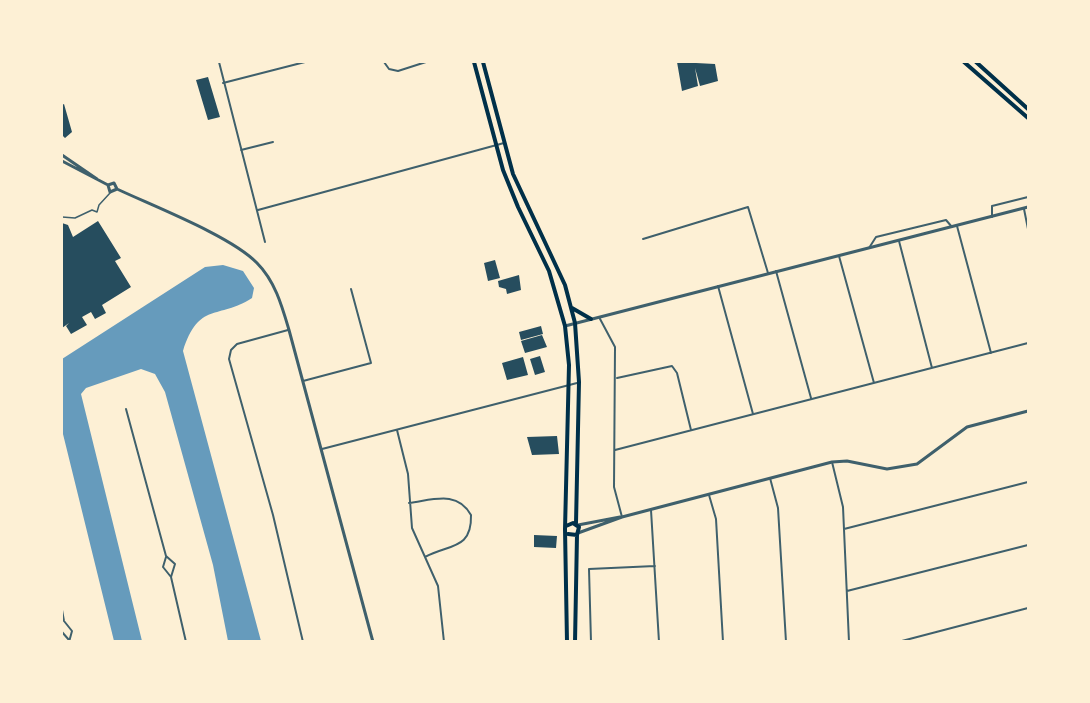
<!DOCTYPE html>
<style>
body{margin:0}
#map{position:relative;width:1090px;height:703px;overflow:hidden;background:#fdf0d5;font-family:"Asap Condensed",sans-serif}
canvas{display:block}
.frame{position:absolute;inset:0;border:63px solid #fdf0d5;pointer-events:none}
</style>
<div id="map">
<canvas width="1090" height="703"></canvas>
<div class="frame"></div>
</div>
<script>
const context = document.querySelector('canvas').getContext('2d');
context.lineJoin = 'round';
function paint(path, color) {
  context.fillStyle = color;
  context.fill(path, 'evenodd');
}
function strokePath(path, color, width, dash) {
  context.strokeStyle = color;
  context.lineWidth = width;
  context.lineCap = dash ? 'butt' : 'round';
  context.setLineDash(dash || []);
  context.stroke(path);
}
paint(new Path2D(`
 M223,265L243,271L254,288L252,298C218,320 199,301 183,351L261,641H228L213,565L165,392L155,374L141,369L86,388L81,394L142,641H114L62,430V359L205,267Z`), '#669bbc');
paint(new Path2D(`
 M677,62L715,64L718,81L700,86L695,68L698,86L682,91Z
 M208,77L220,117L208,120L196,80Z
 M64,104L72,132L65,138L62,135V105Z
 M98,221L121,258L115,261L131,287L102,305L106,313L95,319L91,312L82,317L87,325L71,334L66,326L69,323L62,328V223L68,225L73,237Z
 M495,260L500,278L488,281L484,263Z
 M519,275L521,290L507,294L506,289L499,287L498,281Z
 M541,326L543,334L521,340L519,332Z
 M542,335L547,347L525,353L521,341Z
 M540,356L545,372L535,375L530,359Z
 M523,357L528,375L507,380L502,363Z
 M557,436L559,454L532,455L527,437Z
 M534,535L557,536L556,548L534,547Z`), '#264d5e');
strokePath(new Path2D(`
 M62,217L75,218L92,210L97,212L99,205L110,193`), '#3f606c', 1.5);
strokePath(new Path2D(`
 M219,62L265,242
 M384,62L389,69L398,71L426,62
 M223,83L305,62
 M241,150L273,142
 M1024,209L1028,229
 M258,210L504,143
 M992,217V206L1028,197
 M957,226L991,353
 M643,239L748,207L768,273
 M899,241L932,368
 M869,248L876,237L946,220L952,227
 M839,256L874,383
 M776,271L811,398
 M718,286L753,414
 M599,317L615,347L614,487L622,517
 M288,330L237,344L231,350L229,359L273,515L303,642
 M617,378L672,366L677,373L691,430
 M303,381L371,363L351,289
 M126,409L166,556L175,564L171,577L186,642
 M397,430L408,474L412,528L438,586L444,642
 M322,449L577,383
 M615,450L1028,343
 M832,462L843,507L849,642
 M770,478L778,508L786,642
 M709,495L716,519L723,642
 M409,503C433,500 457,490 471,515C472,550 449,544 425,557
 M651,510L659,642
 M844,529L1028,482
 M166,557L163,567L171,577
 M847,591L1028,545
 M62,610L64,621L72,631L69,642
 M62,632L69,640
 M591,642L589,569L655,566
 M898,642L1028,608`), '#3f606c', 2);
strokePath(new Path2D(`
 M62,155L97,179
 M62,161L108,185L110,192L117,189
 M108,185L114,183L117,189C153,206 231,236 257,263C275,281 282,306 289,330L373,642
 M565,326L1028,207
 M578,525L620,517
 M578,533L622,517L832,462L847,461L887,469L917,464L967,427L1028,411`), '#3f606c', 3);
strokePath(new Path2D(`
 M474,62L503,170L518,207L549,271L565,326L569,365L565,529L567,642
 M483,62L513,174L565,285L575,323L579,382L576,523
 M572,308L591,319
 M566,526L573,523L579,527L577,535L568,534
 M575,642L577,535`), '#003049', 4);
strokePath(new Path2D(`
 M964,62L1028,118
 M976,62L1028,109`), '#003049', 4);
</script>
